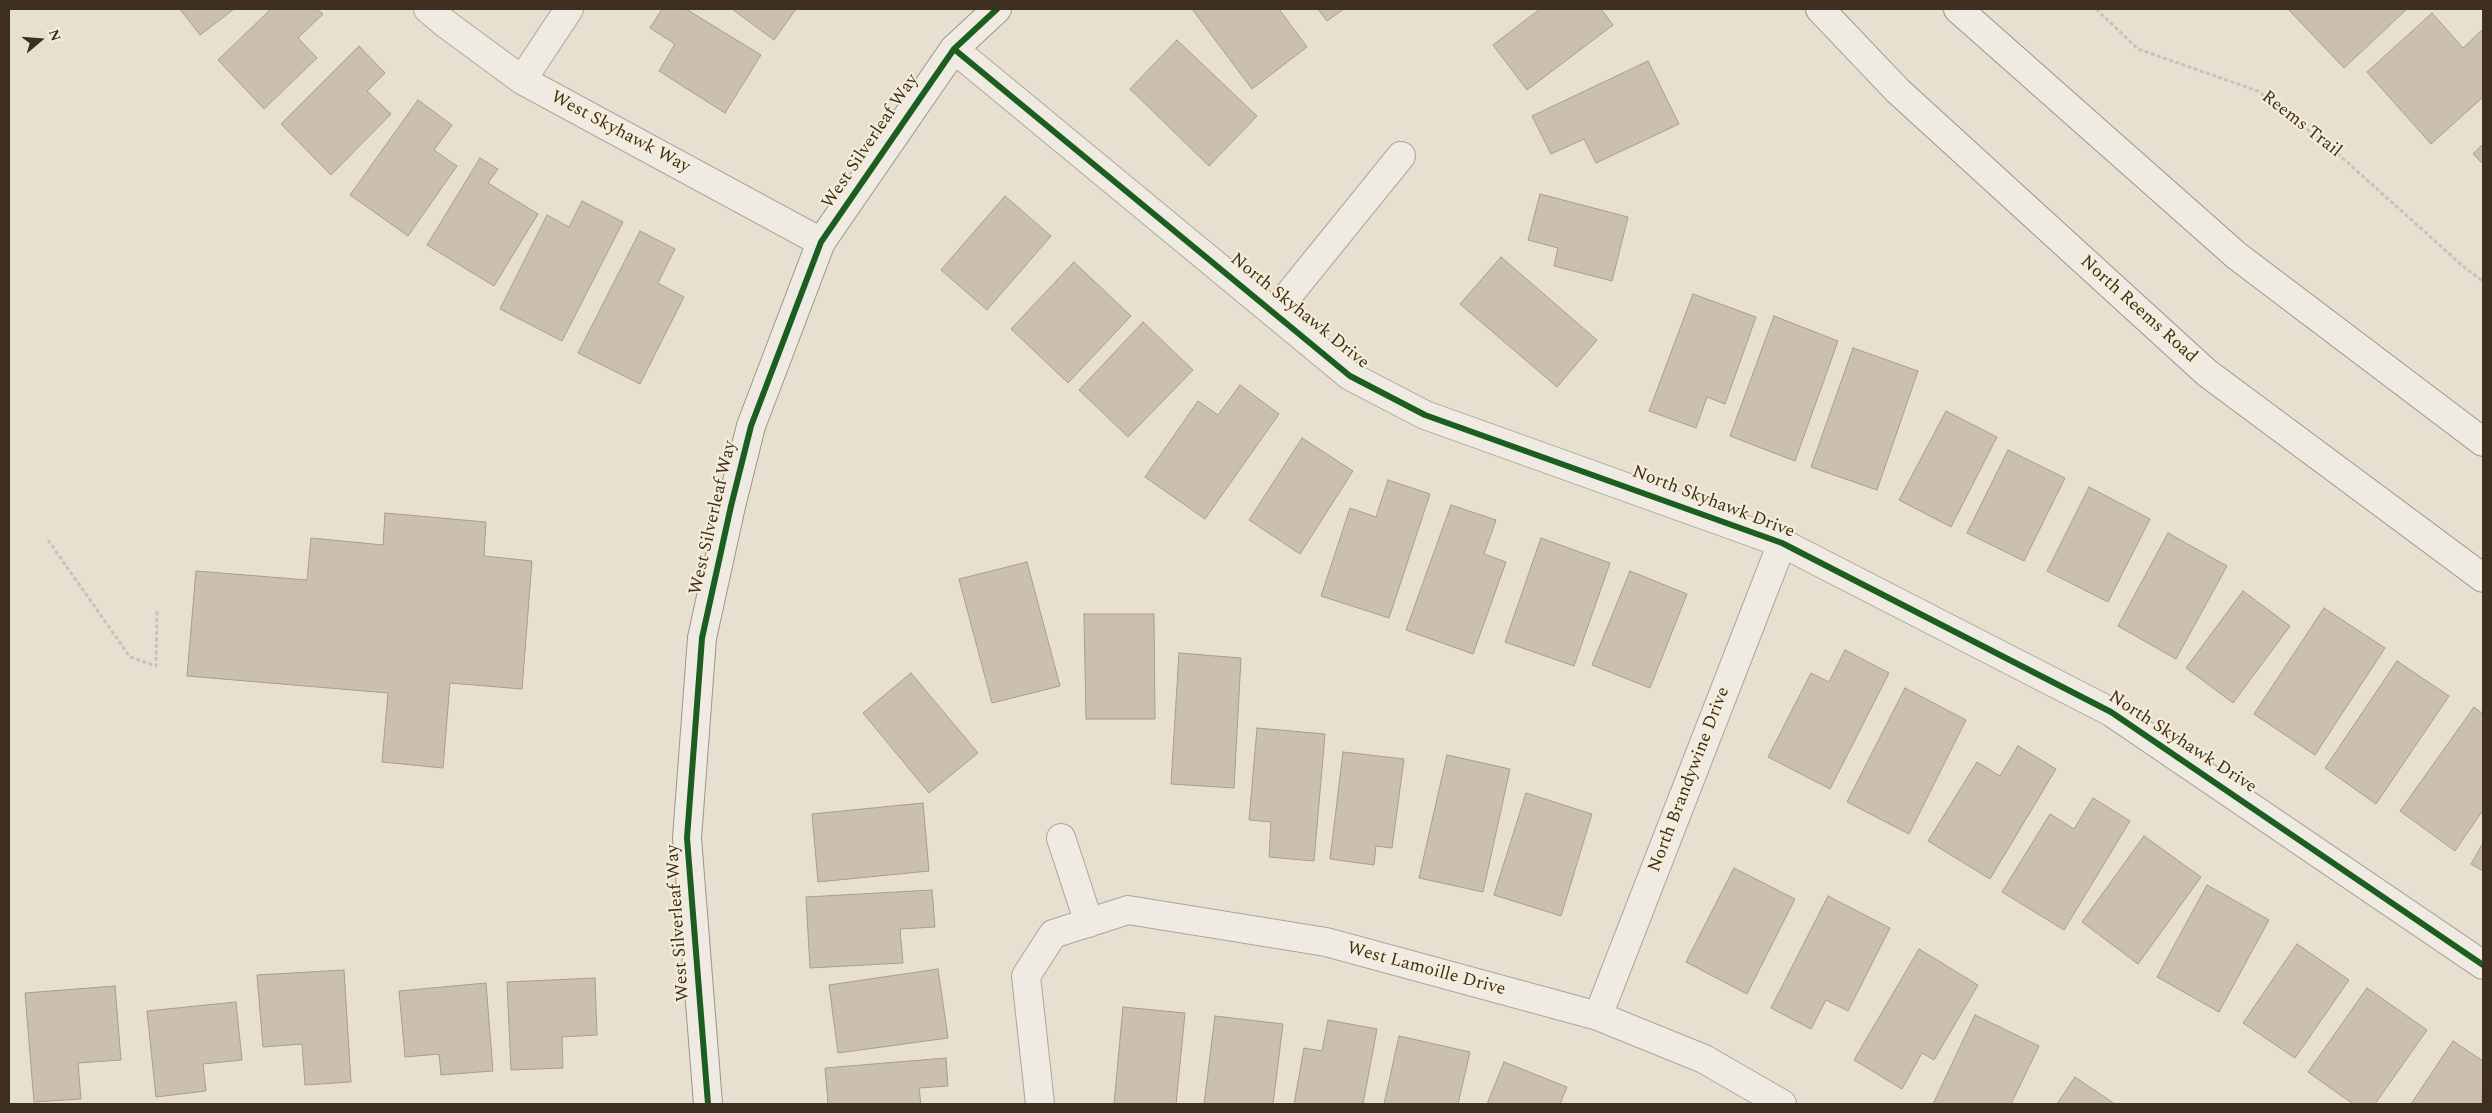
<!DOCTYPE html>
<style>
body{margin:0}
#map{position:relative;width:2492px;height:1113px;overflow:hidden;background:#e7e0d1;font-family:Spectral,serif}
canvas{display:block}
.frame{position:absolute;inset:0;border:10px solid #3d2e20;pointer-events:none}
.north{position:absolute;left:15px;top:15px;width:50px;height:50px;-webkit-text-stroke:4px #f7eed8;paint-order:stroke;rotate:72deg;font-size:14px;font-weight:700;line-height:20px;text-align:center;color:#3d2e20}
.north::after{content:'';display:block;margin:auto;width:18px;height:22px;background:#3d2e20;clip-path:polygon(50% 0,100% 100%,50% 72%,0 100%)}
</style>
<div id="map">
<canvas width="2492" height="1113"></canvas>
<div class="frame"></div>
<div class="north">N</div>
</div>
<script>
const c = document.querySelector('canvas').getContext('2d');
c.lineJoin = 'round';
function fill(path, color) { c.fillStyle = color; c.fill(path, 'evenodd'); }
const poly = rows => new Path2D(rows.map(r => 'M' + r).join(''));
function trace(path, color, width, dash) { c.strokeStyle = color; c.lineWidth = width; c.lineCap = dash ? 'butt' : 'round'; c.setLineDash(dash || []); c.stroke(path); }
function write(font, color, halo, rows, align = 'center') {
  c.font = font + ' Spectral,serif'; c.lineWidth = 4; c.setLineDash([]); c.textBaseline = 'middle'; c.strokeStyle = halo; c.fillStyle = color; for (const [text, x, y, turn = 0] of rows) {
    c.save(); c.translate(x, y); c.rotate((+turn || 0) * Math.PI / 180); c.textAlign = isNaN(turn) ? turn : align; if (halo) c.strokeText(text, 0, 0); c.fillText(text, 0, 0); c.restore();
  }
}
const building = poly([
 [180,9,234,9,200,35,180,9],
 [271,9,317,9,323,14,298,38,317,58,264,109,218,60,271,9],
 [662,9,686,9,761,55,725,113,659,71,675,44,650,28,662,9],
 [732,9,796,9,774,40,732,9],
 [1192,9,1279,9,1307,47,1252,89,1192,9],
 [1318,9,1344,9,1327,21,1318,9],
 [1540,9,1601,9,1613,25,1527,90,1493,45,1540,9],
 [2288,9,2407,9,2344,68,2288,9],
 [2432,13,2463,48,2483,29,2483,97,2431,144,2367,72,2432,13],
 [1177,40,1257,116,1209,166,1130,89,1177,40],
 [359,46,385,73,367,91,391,114,331,175,281,124,359,46],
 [1648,61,1679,124,1596,163,1584,139,1551,154,1532,116,1648,61],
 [418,100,452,125,434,150,457,166,408,236,350,195,418,100],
 [2483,144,2483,164,2473,154,2483,144],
 [480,158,498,169,488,183,538,214,494,286,427,245,480,158],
 [1540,194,1628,217,1612,281,1554,266,1558,248,1528,240,1540,194],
 [1005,196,1051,236,987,310,941,270,1005,196],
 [582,201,623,222,562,341,500,309,547,215,569,227,582,201],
 [640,231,675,249,658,283,684,297,640,384,578,353,640,231],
 [1501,257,1597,340,1557,387,1460,304,1501,257],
 [1074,262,1131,316,1068,383,1011,329,1074,262],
 [1693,294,1756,317,1725,404,1707,397,1696,428,1649,411,1693,294],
 [1774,316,1838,341,1795,461,1730,436,1774,316],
 [1143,322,1193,370,1128,437,1079,390,1143,322],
 [1853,348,1918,371,1877,490,1811,467,1853,348],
 [1240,385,1279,414,1205,519,1145,477,1198,401,1218,415,1240,385],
 [1946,411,1997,437,1951,527,1899,500,1946,411],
 [1302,438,1353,471,1300,554,1249,520,1302,438],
 [2008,450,2065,478,2024,561,1967,533,2008,450],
 [1388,480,1430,494,1389,618,1321,596,1350,508,1376,517,1388,480],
 [2089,487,2150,519,2108,602,2047,571,2089,487],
 [1451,505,1496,520,1484,554,1506,562,1473,654,1406,630,1451,505],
 [385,513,486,522,484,556,532,561,522,689,450,683,443,768,382,762,388,693,187,676,196,571,307,580,311,538,383,545,385,513],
 [2168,533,2227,566,2176,659,2118,626,2168,533],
 [1541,538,1610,563,1574,666,1505,642,1541,538],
 [1027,562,1060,686,992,703,959,579,1027,562],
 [1630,571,1687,594,1650,688,1592,665,1630,571],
 [2243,591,2290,626,2233,703,2186,668,2243,591],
 [2324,608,2385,648,2315,755,2254,714,2324,608],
 [1084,614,1154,614,1155,719,1086,719,1084,614],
 [1845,650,1889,673,1830,789,1768,757,1811,673,1829,682,1845,650],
 [1179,653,1241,658,1234,788,1171,784,1179,653],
 [2397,661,2449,696,2376,804,2325,768,2397,661],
 [911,673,978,753,929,793,863,713,911,673],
 [1905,688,1966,720,1909,834,1847,802,1905,688],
 [2474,707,2483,714,2483,810,2455,851,2400,811,2474,707],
 [1257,728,1325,734,1314,861,1269,857,1271,822,1249,820,1257,728],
 [2018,746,2056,769,1990,879,1928,841,1977,762,2000,776,2018,746],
 [1343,752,1404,759,1392,848,1376,846,1374,865,1330,859,1343,752],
 [1447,755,1510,769,1483,892,1419,878,1447,755],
 [1526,793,1592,814,1561,916,1494,895,1526,793],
 [2093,798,2130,821,2064,930,2002,892,2050,814,2074,829,2093,798],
 [923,803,929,871,818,882,812,814,923,803],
 [2144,836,2201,877,2138,964,2082,922,2144,836],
 [2483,843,2483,871,2471,864,2483,843],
 [1734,868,1795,899,1747,994,1686,962,1734,868],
 [2207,885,2269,920,2219,1012,2157,977,2207,885],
 [932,890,935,927,900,929,903,963,810,968,806,897,932,890],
 [1828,896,1890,928,1848,1011,1826,1000,1811,1029,1771,1008,1828,896],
 [2297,944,2349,980,2295,1058,2243,1023,2297,944],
 [1919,949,1978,985,1934,1060,1922,1053,1902,1089,1854,1060,1919,949],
 [938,969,948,1038,838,1053,829,985,938,969],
 [344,970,351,1082,305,1085,302,1044,263,1047,257,975,344,970],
 [595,978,597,1035,562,1037,563,1068,511,1070,507,982,595,978],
 [486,983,493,1071,441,1075,439,1054,405,1057,399,991,486,983],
 [115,986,121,1060,78,1063,81,1099,34,1102,25,993,115,986],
 [2367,988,2427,1030,2375,1104,2353,1104,2308,1072,2367,988],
 [236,1002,242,1060,203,1064,206,1091,156,1097,147,1011,236,1002],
 [1123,1007,1185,1013,1176,1104,1114,1104,1123,1007],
 [1975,1015,2039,1046,2011,1104,1933,1104,1975,1015],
 [1215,1016,1283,1024,1273,1104,1204,1104,1215,1016],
 [1328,1020,1377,1029,1363,1104,1294,1104,1304,1048,1322,1051,1328,1020],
 [1399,1036,1470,1052,1458,1104,1384,1104,1399,1036],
 [2453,1041,2483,1061,2482,1104,2411,1104,2453,1041],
 [946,1058,948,1086,919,1088,921,1104,828,1104,825,1068,946,1058],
 [1504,1062,1567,1087,1560,1104,1487,1104,1504,1062],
 [2075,1077,2115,1104,2057,1104,2075,1077]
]);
fill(building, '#cbbfb2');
trace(building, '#a89c90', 1);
const street = poly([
 [428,9,446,24,522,80,821,242],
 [954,49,1350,376,1425,415,1782,543,2111,712,2483,965],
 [522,80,569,9],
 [1274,313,1401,156],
 [1061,838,1089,923],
 [1598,1016,1782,543],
 [1040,1104,1026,976,1053,934,1128,910,1326,942,1598,1016,1704,1059,1782,1104]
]);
const secondary = poly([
 [1820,9,1898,91,2207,373,2483,578],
 [1958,9,2237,256,2483,442],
 [708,1104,687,838,702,638,731,506,751,426,821,242,954,49,997,9]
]);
trace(street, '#ada599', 30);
trace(secondary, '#9c958a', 30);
trace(poly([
 [2096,9,2138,49,2258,91,2337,153,2465,268,2483,281],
 [48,540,130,657,156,666,157,611]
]), '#c8c2b9', 3, [4, 2.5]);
trace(street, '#efebe3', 28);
trace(secondary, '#efebe3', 28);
trace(poly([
 [954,49,1350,376,1425,415,1782,543,2111,712,2483,965],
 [708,1104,687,838,702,638,731,506,751,426,821,242,954,49,997,9]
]), '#1b5e20', 6);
write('18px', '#3d2e20', '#f7eed8', [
 ["Reems Trail",2301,125,38],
 ["West Skyhawk Way",620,133,28],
 ["West Silverleaf Way",871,142,-56],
 ["North Reems Road",2138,310,42],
 ["North Skyhawk Drive",1299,312,39],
 ["North Skyhawk Drive",1713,503,21],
 ["West Silverleaf Way",714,518,-77],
 ["North Skyhawk Drive",2182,743,33],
 ["North Brandywine Drive",1690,780,-69],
 ["West Silverleaf Way",679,923,-94],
 ["West Lamoille Drive",1426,970,15]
]);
</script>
